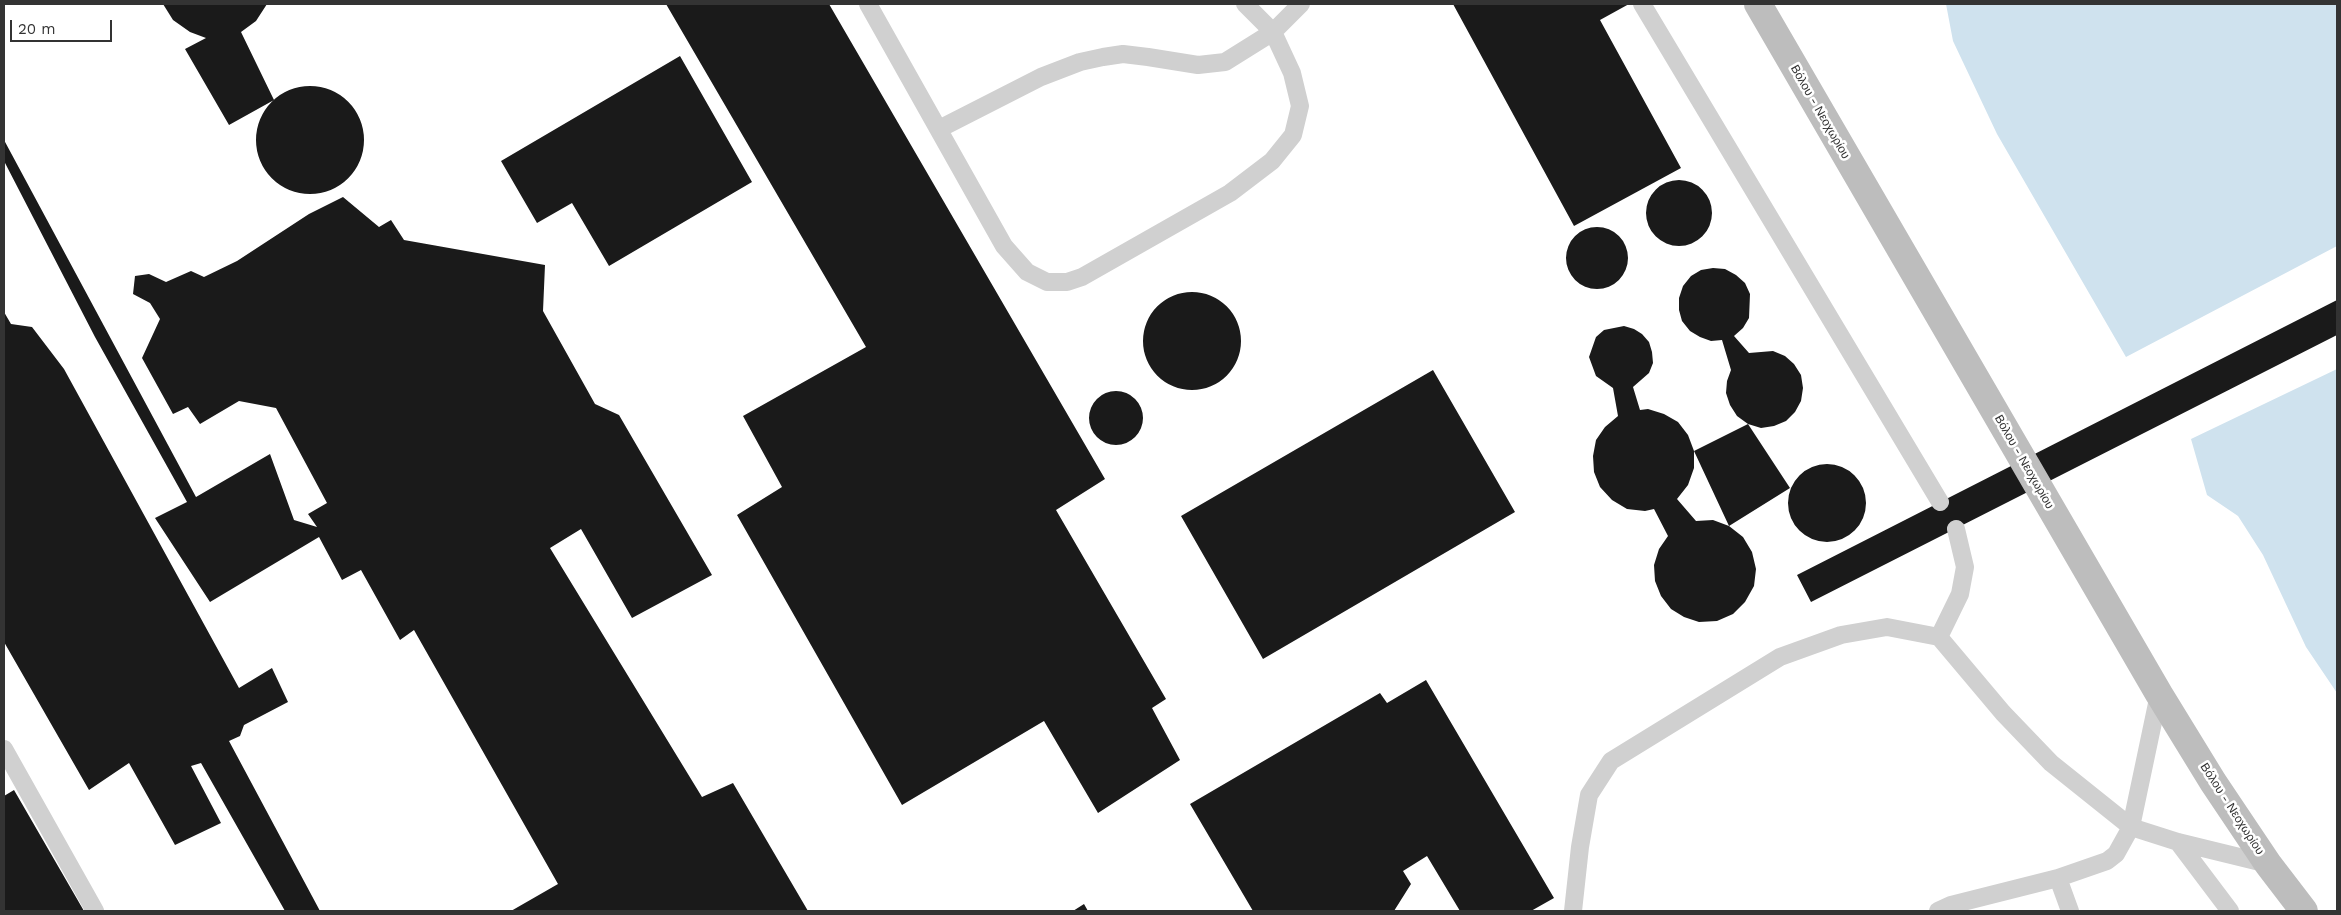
<!DOCTYPE html>
<meta charset="utf-8">
<style>
body{margin:0}
#map{position:relative;width:2341px;height:915px;overflow:hidden;background:#fff;font-family:"Work Sans",sans-serif}
canvas{display:block}
.frame{position:absolute;inset:0;border:5px solid #333;pointer-events:none}
.scale{position:absolute;left:10px;top:20px;width:102px;height:22px;box-sizing:border-box;border:2px solid #333;border-top:0;padding-left:6px;font-size:15px;line-height:18px;white-space:nowrap;color:#333;-webkit-text-stroke:4px #fff;paint-order:stroke}
</style>
<div id="map">
<canvas width="2341" height="915"></canvas>
<div class="frame"></div>
<div class="scale">20 m</div>
</div>
<script>
const c = document.querySelector('canvas').getContext('2d');
c.lineJoin = 'round';
function fill(path, color) { c.fillStyle = color; c.fill(path, 'evenodd'); }
const poly = rows => new Path2D(rows.map(r => 'M' + r).join(''));
function trace(path, color, width, dash) { c.strokeStyle = color; c.lineWidth = width; c.lineCap = dash ? 'butt' : 'round'; c.setLineDash(dash || []); c.stroke(path); }
function write(font, color, halo, rows, align = 'center') {
  c.font = font + ' "Work Sans",sans-serif'; c.lineWidth = 5; c.setLineDash([]); c.textBaseline = 'middle'; c.strokeStyle = halo; c.fillStyle = color; for (const [text, x, y, turn = 0] of rows) {
    c.save(); c.translate(x, y); c.rotate((+turn || 0) * Math.PI / 180); c.textAlign = isNaN(turn) ? turn : align; if (halo) c.strokeText(text, 0, 0); c.fillText(text, 0, 0); c.restore();
  }
}
fill(poly([
 [1946,4,2337,4,2337,246,2126,357,1997,134,1953,41],
 [2337,369,2337,693,2306,647,2263,555,2238,516,2207,495,2191,439]
]), '#cfe2ee');
fill(poly([
 [163,4,267,4,256,21,241,32,274,100,229,125,185,49,206,38,190,32,173,20],
 [666,4,829,4,1105,479,1056,510,1166,699,1152,708,1180,760,1098,813,1044,721,902,805,737,515,782,487,743,416,866,347],
 [1453,4,1629,4,1600,20,1681,168,1574,226],
 [680,56,752,182,609,266,572,203,537,223,501,161],
 '256 140a54 54 0 1 1 108 0a54 54 0 1 1-108 0Z',
 [4,140,196,497,270,454,294,520,317,527,308,514,327,503,276,408,239,401,200,424,188,407,173,414,142,358,160,319,150,303,133,294,135,276,149,274,166,282,191,271,204,277,237,261,309,214,343,197,379,227,391,220,404,240,545,265,543,311,595,404,619,415,712,575,632,618,581,529,550,548,702,797,733,783,808,911,511,911,558,884,414,630,400,640,361,570,342,580,319,537,210,602,155,518,187,502,95,337,4,161],
 '1646 213a33 33 0 1 1 66 0a33 33 0 1 1-66 0Z',
 '1566 258a31 31 0 1 1 62 0a31 31 0 1 1-62 0Z',
 [1713,268,1725,269,1736,275,1745,283,1750,294,1749,318,1743,328,1734,336,1749,353,1773,351,1785,356,1794,364,1801,375,1803,388,1801,401,1795,412,1786,421,1774,426,1761,428,1748,424,1737,416,1730,405,1726,393,1727,381,1731,370,1722,340,1711,341,1700,337,1690,331,1682,321,1679,310,1679,298,1683,286,1691,276,1701,270],
 '1143 341a49 49 0 1 1 98 0a49 49 0 1 1-98 0Z',
 [2337,300,2337,335,1811,602,1797,575],
 [4,312,11,324,32,327,64,369,239,688,272,668,288,702,244,725,240,736,229,741,320,911,285,911,201,763,191,766,221,823,175,845,129,763,89,790,4,642],
 [1624,326,1634,329,1642,334,1649,342,1652,352,1653,363,1649,373,1633,387,1640,410,1648,409,1664,414,1678,422,1688,435,1694,451,1694,468,1688,485,1677,499,1696,521,1713,520,1729,526,1694,451,1748,424,1790,488,1729,526,1743,537,1752,552,1756,569,1754,586,1745,602,1733,614,1717,621,1699,622,1684,617,1671,609,1661,596,1655,581,1654,565,1659,549,1668,536,1654,509,1645,511,1627,509,1612,500,1600,487,1594,472,1593,456,1596,440,1605,427,1618,416,1613,388,1596,376,1589,357,1596,337,1604,330],
 [1433,370,1515,512,1263,659,1181,516],
 '1089 418a27 27 0 1 1 54 0a27 27 0 1 1-54 0Z',
 '1788 503a39 39 0 1 1 78 0a39 39 0 1 1-78 0Z',
 [1426,680,1554,898,1531,911,1460,911,1427,856,1403,871,1411,884,1394,911,1253,911,1190,804,1380,693,1387,703],
 [14,790,84,911,4,911,4,796],
 [1084,904,1088,911,1073,911]
]), '#1a1a1a');
trace(poly([
 [868,4,1004,246,1027,272,1047,282,1067,282,1082,277,1230,193,1272,161,1293,135,1300,106,1292,73,1273,32,1245,4],
 [1642,4,1940,502],
 [939,129,1041,77,1080,62,1103,57,1123,54,1148,57,1198,65,1225,62,1273,32,1301,4],
 [1939,637,1960,594,1965,567,1956,529],
 [4,749,95,911],
 [2178,842,2230,911],
 [2058,878,2070,911],
 [1573,911,1580,847,1589,795,1611,761,1780,657,1841,635,1887,627,1939,637,2003,713,2051,763,2131,827,2178,842,2268,864],
 [1938,911,1951,905,2058,878,2107,861,2116,854,2131,827,2159,694]
]), '#d0d0d0', 18);
trace(poly([
 [1758,4,2159,694,2213,782,2268,864,2304,911]
]), '#bdbdbd', 28);
write('12px', '#333', '#fff', [
 ["Βόλου - Νεοχωρίου",1820,112,60],
 ["Βόλου - Νεοχωρίου",2024,462,60],
 ["Βόλου - Νεοχωρίου",2232,809,57]
]);
</script>
